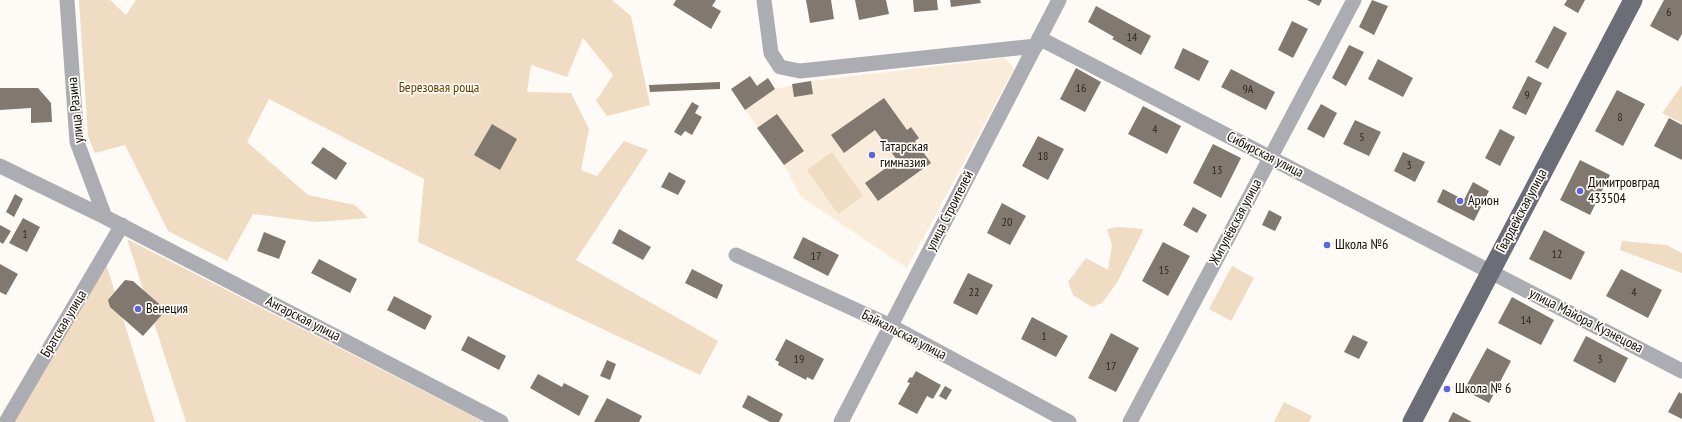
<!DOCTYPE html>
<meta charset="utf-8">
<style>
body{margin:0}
canvas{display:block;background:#fefbf6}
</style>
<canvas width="1682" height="422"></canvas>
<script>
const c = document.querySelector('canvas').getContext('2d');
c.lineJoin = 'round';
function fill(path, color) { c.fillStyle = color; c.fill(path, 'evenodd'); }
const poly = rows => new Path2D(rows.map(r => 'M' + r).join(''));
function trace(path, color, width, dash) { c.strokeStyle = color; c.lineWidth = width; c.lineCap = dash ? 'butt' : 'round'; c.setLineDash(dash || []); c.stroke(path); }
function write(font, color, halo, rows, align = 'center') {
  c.font = font + ' "PT Sans Narrow",sans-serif'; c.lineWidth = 3.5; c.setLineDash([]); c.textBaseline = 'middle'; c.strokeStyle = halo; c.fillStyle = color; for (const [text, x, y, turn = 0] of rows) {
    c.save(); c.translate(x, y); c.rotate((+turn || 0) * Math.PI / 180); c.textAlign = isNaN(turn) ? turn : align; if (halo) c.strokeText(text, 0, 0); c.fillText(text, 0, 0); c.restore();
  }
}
fill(poly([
 [1005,58,1014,69,907,268,801,197,784,165,731,89,750,76,757,85,768,78,775,89,811,81]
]), '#faecda');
fill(poly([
 [79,0,110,0,126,15,136,0,612,0,631,16,650,105,607,116,596,101,613,75,583,38,567,77,531,65,527,92,571,93,589,129,581,170,597,176,624,141,648,150,576,260,718,341,700,375,418,242,424,179,269,99,247,142,308,195,355,205,368,218,317,222,253,214,227,261,168,231,125,145,95,153,88,136],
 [1682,85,1682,123,1662,113],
 [832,152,863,196,838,214,807,170],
 [1119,227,1143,229,1142,233,1118,281,1102,303,1092,307,1073,295,1068,282,1086,258,1108,270,1112,245,1107,229],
 [127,239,484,422,186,422],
 [1622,241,1666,245,1682,253,1682,273,1620,250],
 [104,257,155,422,13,422],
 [1232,266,1254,278,1231,321,1209,309],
 [1284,402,1312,416,1309,422,1274,422]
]), '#efdcc2');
fill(poly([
 [676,0,716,0,712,6,721,11,711,29,673,5],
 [806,0,831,0,834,19,810,23],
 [855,0,886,0,889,14,859,20],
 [913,0,937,0,938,10,914,12],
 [950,0,980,0,981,3,951,7],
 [1307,0,1322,0,1319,6],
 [1372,0,1388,6,1374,35,1359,27],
 [1567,0,1585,0,1578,13,1564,5],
 [1664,0,1682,0,1682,34,1678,41,1650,26],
 [1096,6,1151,36,1141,55,1112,39,1114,37,1088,22],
 [1292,21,1308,29,1293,58,1278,50],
 [1554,26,1567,33,1548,69,1535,62],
 [1349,45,1364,52,1346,86,1332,78],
 [1183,48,1209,61,1199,81,1174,68],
 [1378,59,1413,78,1403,97,1368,79],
 [1076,68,1101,82,1085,112,1060,99],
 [1231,69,1275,92,1266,110,1221,87],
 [750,76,757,86,768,78,775,89,745,110,731,89],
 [1528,76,1542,83,1526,115,1512,108],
 [811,81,813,94,794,97,792,84],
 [720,82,720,89,650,92,649,85],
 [0,88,38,88,51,103,52,122,31,123,31,108,0,110],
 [1617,90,1645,104,1623,146,1595,131],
 [884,98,907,130,911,127,919,138,915,141,931,163,878,201,865,183,897,160,875,130,844,153,831,135],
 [692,102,699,106,695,113,702,117,692,135,685,131,681,136,674,132],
 [1321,104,1337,113,1324,138,1307,129],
 [1143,106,1181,126,1167,154,1128,134],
 [777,114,804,151,784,165,757,128],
 [1669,118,1682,125,1682,160,1654,146],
 [1355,120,1381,132,1369,156,1343,144],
 [492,124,517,139,500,170,474,155],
 [1500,129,1515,137,1500,166,1485,158],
 [1038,136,1064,149,1048,180,1022,166],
 [1213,144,1241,158,1221,198,1193,183],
 [323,147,347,163,336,180,311,163],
 [1403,152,1425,162,1415,182,1394,171],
 [1580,160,1610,175,1590,215,1560,200],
 [669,172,686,181,678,195,661,187],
 [1473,182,1489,191,1474,221,1437,202,1443,189,1464,200],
 [15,194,23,199,14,217,6,212],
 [1002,203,1026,216,1010,245,987,233],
 [1193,207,1207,215,1197,233,1183,225],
 [1269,210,1282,217,1275,231,1262,225],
 [23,218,40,227,27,252,9,243],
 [0,225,11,231,3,244,0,242],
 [619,229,651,247,643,260,612,243],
 [1544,230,1585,252,1571,280,1529,259],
 [264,232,286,241,279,259,257,251],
 [803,237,839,255,828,276,793,258],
 [1163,242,1190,256,1168,296,1142,281],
 [319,259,357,279,350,293,311,273],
 [0,264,18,274,6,295,0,292],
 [692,269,723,285,717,299,685,283],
 [1621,269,1662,290,1648,318,1606,296],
 [968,273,993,285,977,315,953,303],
 [125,280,133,281,166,310,143,336,110,307,108,300],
 [394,296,432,316,425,330,387,310],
 [1512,297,1554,320,1541,345,1498,323],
 [1032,317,1068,336,1056,357,1021,339],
 [1111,333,1139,348,1116,392,1088,378],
 [1353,335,1368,342,1359,359,1344,352],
 [468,336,506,356,499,370,461,350],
 [1586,336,1628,358,1615,383,1573,361],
 [786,339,824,359,813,380,807,377,806,380,778,365,779,362,775,360],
 [1487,348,1511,361,1489,403,1464,390],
 [607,360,616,364,610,380,600,376],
 [916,371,941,385,933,399,927,396,917,414,898,404,910,383,907,382,910,377,912,378],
 [538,374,562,387,564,383,589,396,579,416,530,388],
 [945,386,952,390,946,400,939,396],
 [1679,392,1682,394,1682,419,1668,412],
 [748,395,783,414,779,422,770,422,742,407],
 [607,398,642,416,639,422,594,422],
 [1453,412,1472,422,1448,422]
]), '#81796f');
trace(poly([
 [67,0,77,142,105,217],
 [764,0,771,53,780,67,800,71,1036,46],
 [1039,38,1682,371],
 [0,166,105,217,501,422],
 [736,255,891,326,1069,422],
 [6,422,122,225],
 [841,422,1059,0],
 [1130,422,1354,0]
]), '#acadb3', 15);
trace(poly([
 [1412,422,1633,0]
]), '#6b6d77', 19);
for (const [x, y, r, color] of [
 [872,155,4,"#5b65dc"],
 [1580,191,4,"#5b65dc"],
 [1460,201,4,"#5b65dc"],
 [1327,245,4,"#5b65dc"],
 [138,309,4,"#5b65dc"],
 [1447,389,4,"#5b65dc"]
]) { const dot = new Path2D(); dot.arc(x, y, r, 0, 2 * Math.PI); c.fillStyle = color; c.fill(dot); trace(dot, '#fefbf6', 1.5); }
write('12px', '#2d2924', null, [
 ["6",1669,13],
 ["14",1132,38],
 ["16",1081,89],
 ["9А",1248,90],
 ["9",1527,96],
 ["8",1620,118],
 ["4",1155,130],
 ["5",1362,138],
 ["18",1043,157],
 ["3",1409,166],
 ["13",1217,171],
 ["20",1007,223],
 ["1",25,235],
 ["12",1557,255],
 ["17",816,257],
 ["15",1164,271],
 ["22",974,293],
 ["4",1634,293],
 ["14",1526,321],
 ["1",1044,337],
 ["19",799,360],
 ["3",1600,360],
 ["17",1111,367]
]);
write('14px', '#603f00', '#fefbf6', [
 ["Березовая роща",439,88]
]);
write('14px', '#110e0b', '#fefbf6', [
 ["улица Разина",76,110,-96],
 ["Сибирская улица",1265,155,27],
 ["улица Строителей",950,211,-63],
 ["Гвардейская улица",1522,211,-62],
 ["Жигулёвская улица",1236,222,-62],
 ["Ангарская улица",303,319,27],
 ["улица Майора Кузнецова",1586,321,27],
 ["Братская улица",64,324,-59],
 ["Байкальская улица",904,335,27]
]);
write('14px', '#110e0b', '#fefbf6', [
 ["Татарская",880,147],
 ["гимназия",880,163],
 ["Димитровград",1588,183],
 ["433504",1588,199],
 ["Арион",1468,201],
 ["Школа №6",1335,245],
 ["Венеция",146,309],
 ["Школа № 6",1455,389]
], 'left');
</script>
